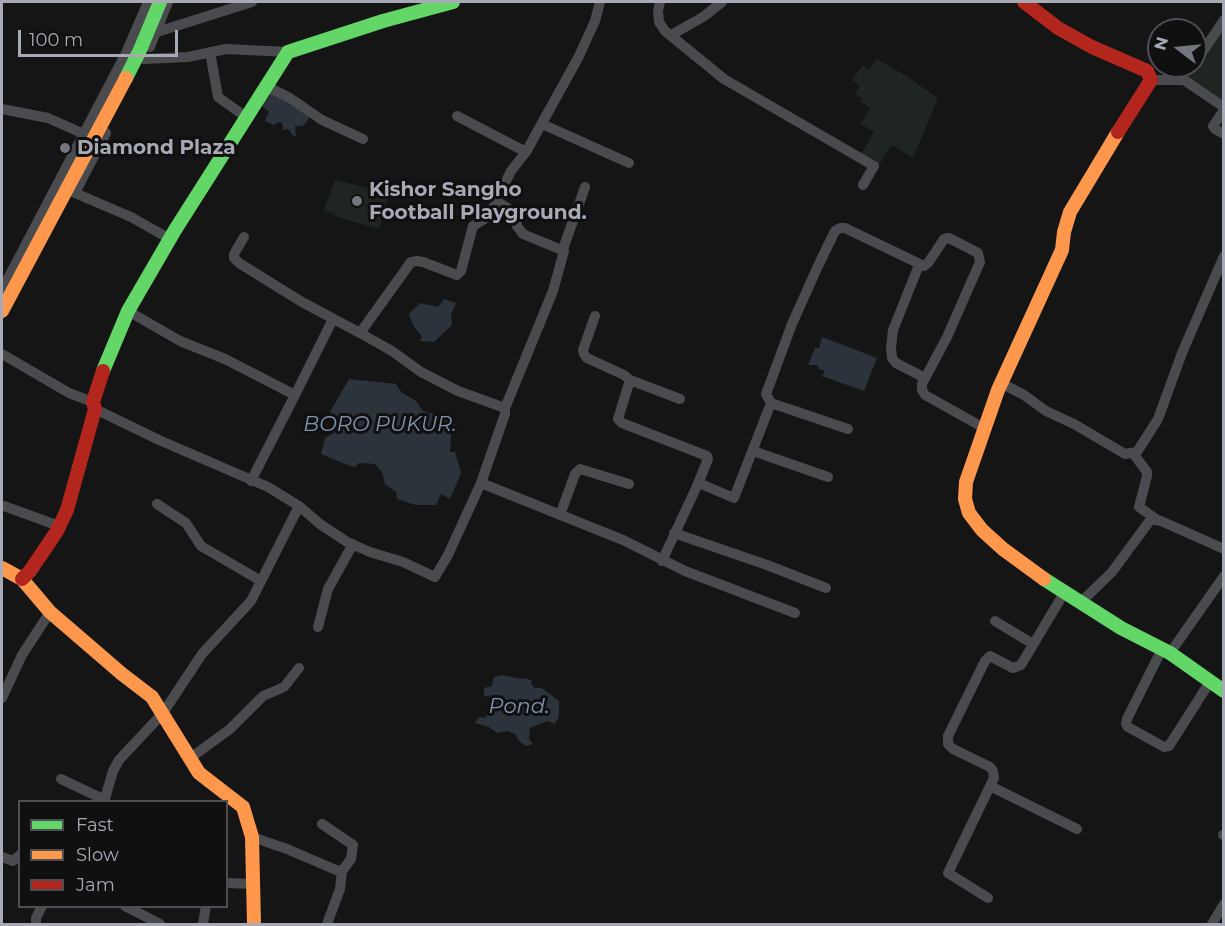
<!DOCTYPE html>
<style>
body{margin:0}
#map{position:relative;width:1225px;height:926px;overflow:hidden;background:#151516;font-family:Montserrat,sans-serif}
canvas{display:block}
.frame{position:absolute;inset:0;border:3px solid #a7aab5;pointer-events:none}
.legend{position:absolute;left:18px;top:800px;width:210px;height:108px;box-sizing:border-box;background:#101011;border:2px solid #4c4e53;margin:0;padding:8px 10px;list-style:none;font-size:18px;color:#a7aab5}
.legend li{display:flex;align-items:center;gap:12px;height:30px}
.legend b{width:30px;border:2px solid #4c4e53}
.north{position:absolute;left:1147px;top:18px;width:60px;height:60px;box-sizing:border-box;background:#101011;border:2px solid #4c4e53;border-radius:50%;rotate:286deg;font-size:16px;font-weight:700;line-height:24px;text-align:center;color:#a7aab5}
.north::after{content:'';display:block;margin:auto;width:21px;height:27px;background:#74767d;clip-path:polygon(50% 0,100% 100%,50% 72%,0 100%)}
.scale{position:absolute;left:18px;top:30px;width:160px;height:27px;box-sizing:border-box;border:3px solid #a7aab5;border-top:0;padding-left:8px;font-size:18px;line-height:21px;white-space:nowrap;color:#a7aab5;-webkit-text-stroke:4px #101011;paint-order:stroke}
</style>
<div id="map">
<canvas width="1225" height="926"></canvas>
<div class="frame"></div>
<ul class="legend">
<li><b style="height:8px;background:#63d668"></b>Fast</li>
<li><b style="height:8px;background:#ff974d"></b>Slow</li>
<li><b style="height:8px;background:#b3261e"></b>Jam</li>
</ul>
<div class="north">N</div>
<div class="scale">100 m</div>
</div>
<script>
const c = document.querySelector('canvas').getContext('2d');
c.lineJoin = 'round';
function fill(path, color) { c.fillStyle = color; c.fill(path, 'evenodd'); }
const poly = rows => new Path2D(rows.map(r => 'M' + r).join(''));
function trace(path, color, width, dash) { c.strokeStyle = color; c.lineWidth = width; c.lineCap = dash ? 'butt' : 'round'; c.setLineDash(dash || []); c.stroke(path); }
function write(font, color, halo, rows, align = 'center') {
  c.font = font + ' Montserrat,sans-serif'; c.lineWidth = 6; c.setLineDash([]); c.textBaseline = 'middle'; c.strokeStyle = halo; c.fillStyle = color; for (const [text, x, y, turn = 0] of rows) {
    c.save(); c.translate(x, y); c.rotate((+turn || 0) * Math.PI / 180); c.textAlign = isNaN(turn) ? turn : align; if (halo) c.strokeText(text, 0, 0); c.fillText(text, 0, 0); c.restore();
  }
}
fill(poly([
 [1223,20,1223,100,1187,76],
 [877,59,908,77,938,98,913,158,892,145,877,168,859,158,874,132,861,124,870,108,860,101,862,98,855,94,860,86,852,80,863,65,869,70],
 [335,180,389,193,379,229,335,216,335,214,324,210]
]), '#1f2621');
fill(poly([
 [271,93,311,114,306,123,302,126,295,126,296,136,294,137,288,129,283,130,282,123,278,122,274,125,265,121,269,112,261,105],
 [444,299,456,303,451,315,452,325,434,342,420,341,422,337,413,325,409,314,420,303,438,307],
 [822,337,877,358,864,391,822,376,825,371,819,369,817,365,808,365,815,348,819,348],
 [349,379,396,384,401,392,416,401,423,411,438,415,455,424,451,434,450,452,455,452,461,473,450,499,441,494,436,505,416,505,397,499,396,492,385,484,382,472,375,464,359,463,355,467,350,466,321,454,325,438,335,432,339,422,330,412],
 [502,675,521,679,526,678,532,681,531,684,535,688,542,688,559,701,559,716,555,724,547,721,530,728,529,739,533,744,526,746,519,741,515,734,507,731,497,733,489,727,475,723,479,717,485,718,495,703,489,696,484,696,484,688,492,686,494,677]
]), '#2d333a');
trace(poly([
 [660,2,658,11,659,22,665,31,724,79,874,166,863,185],
 [157,32,252,2],
 [671,35,703,17,722,2],
 [150,47,168,2],
 [210,52,218,97,246,117],
 [144,59,188,57,226,49,288,52],
 [1195,63,1224,20],
 [1151,80,1184,80,1224,107],
 [263,88,274,90,290,98,322,120,363,139],
 [2,109,48,118,84,134],
 [1224,110,1213,126,1215,129,1224,134],
 [457,116,526,152],
 [542,124,629,163],
 [76,191,106,133],
 [75,193,131,217,170,239],
 [496,201,516,213,517,226,523,234,564,251,553,291,505,408],
 [244,237,234,254,234,258,239,263,302,302,360,333,411,262,417,261,423,262,457,275,461,271,473,226,489,216,511,171,526,152,578,58,595,21,600,2],
 [563,249,585,187],
 [919,265,893,330,891,348,892,358,896,363,925,378],
 [2,290,126,53,148,2],
 [128,311,180,341,225,359,295,395,333,319],
 [595,316,583,350,584,354,587,358,624,375,630,380,618,419,622,423,707,456,708,459,697,486],
 [2,354,69,393,93,402],
 [630,380,680,399],
 [1001,383,1024,395,1046,411,1074,424,1125,454,1137,452,1158,419,1182,353,1224,256],
 [771,403,848,429],
 [95,409,159,440,268,487,299,506,251,601,202,654,163,713,119,760,113,771,104,802],
 [753,451,828,477],
 [1133,453,1147,472,1147,476,1139,507,1156,519],
 [251,481,295,395],
 [481,483,623,540,685,571,795,613],
 [157,504,186,523,201,546,261,581],
 [4,506,59,526],
 [299,506,320,524,347,542,370,552,403,562,435,577,448,555,481,483,505,414,505,408,458,391,421,372,392,351,360,333],
 [560,515,575,474,580,469,629,484],
 [674,533,767,565,826,588],
 [662,561,697,486,701,484,734,498,771,403,766,394,792,324,818,266,835,231,840,228,845,228,924,266,928,263,944,239,949,238,978,253,980,262,947,337,922,384,922,390,925,395,984,428],
 [1081,602,1112,572,1151,519,1161,521,1224,549],
 [995,621,1033,644],
 [318,627,328,589,353,544],
 [1162,649,1127,719,1126,724,1128,727,1164,747,1169,746,1211,680],
 [1170,653,1224,576],
 [2,698,22,655,50,612],
 [189,759,230,729,263,696,284,687,299,668],
 [61,779,105,800],
 [990,786,1077,829],
 [1223,835,1224,835],
 [252,837,287,849,336,870,342,871,351,859,353,845,322,824],
 [2,857,13,861,20,855],
 [226,883,254,884],
 [988,898,948,873,994,778,993,771,990,767,953,749,948,744,948,736,985,661,990,656,1013,668,1021,665,1064,593],
 [125,906,160,924],
 [36,924,36,918,42,906],
 [203,924,206,906],
 [327,924,340,889,342,871],
 [1212,924,1224,904]
]), '#4a4b4e', 10);
trace(poly([
 [126,78,140,50,160,2],
 [103,371,128,311,175,230,288,52,383,21,453,2],
 [1044,579,1121,628,1170,653,1224,691]
]), '#63d668', 14);
trace(poly([
 [2,311,126,78],
 [2,568,22,579,50,612,122,674,152,697,199,773,243,807,252,837,254,924],
 [1044,579,1003,549,982,530,969,513,965,499,966,482,998,390,1062,250,1064,232,1070,212,1118,132]
]), '#ff974d', 14);
trace(poly([
 [1024,2,1058,28,1092,47,1147,71,1151,80,1118,132],
 [22,579,30,571,57,531,67,510,95,409,93,402,103,371]
]), '#b3261e', 14);
for (const [x, y, r, color] of [
 [65,148,6,"#74767d"],
 [357,201,6,"#74767d"]
]) { const dot = new Path2D(); dot.arc(x, y, r, 0, 2 * Math.PI); c.fillStyle = color; c.fill(dot); trace(dot, '#101011', 2); }
write('bold 20px', '#a7aab5', '#101011', [
 ["Diamond Plaza",77,148],
 ["Kishor Sangho",369,190],
 ["Football Playground.",369,213]
], 'left');
write('italic 21px', '#8194ae', '#101011', [
 ["BORO PUKUR.",380,425],
 ["Pond.",519,707]
]);
</script>
